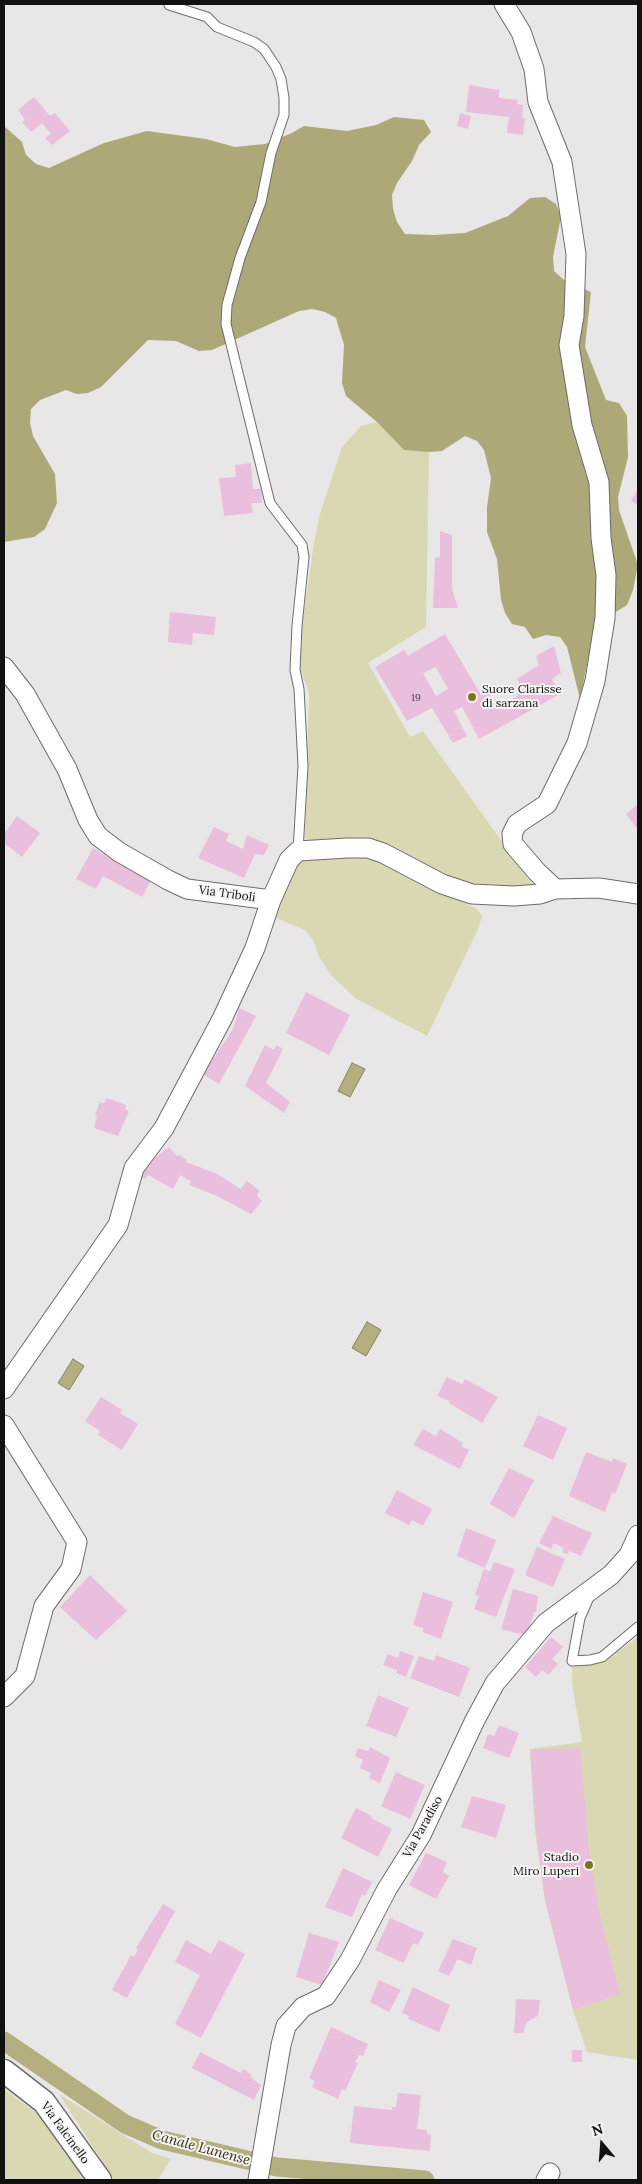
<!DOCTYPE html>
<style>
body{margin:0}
#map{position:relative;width:642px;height:2184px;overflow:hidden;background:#e9e6e8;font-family:Lora,serif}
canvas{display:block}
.frame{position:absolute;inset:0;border:5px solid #121111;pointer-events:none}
.north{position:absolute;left:577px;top:2119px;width:50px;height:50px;-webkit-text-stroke:4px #f6f3f5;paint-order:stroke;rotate:342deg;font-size:14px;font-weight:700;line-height:20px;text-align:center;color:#121111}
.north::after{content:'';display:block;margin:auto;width:18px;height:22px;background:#121111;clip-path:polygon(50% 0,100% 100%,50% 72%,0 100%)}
</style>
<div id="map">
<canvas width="642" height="2184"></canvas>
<div class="frame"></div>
<div class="north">N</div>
</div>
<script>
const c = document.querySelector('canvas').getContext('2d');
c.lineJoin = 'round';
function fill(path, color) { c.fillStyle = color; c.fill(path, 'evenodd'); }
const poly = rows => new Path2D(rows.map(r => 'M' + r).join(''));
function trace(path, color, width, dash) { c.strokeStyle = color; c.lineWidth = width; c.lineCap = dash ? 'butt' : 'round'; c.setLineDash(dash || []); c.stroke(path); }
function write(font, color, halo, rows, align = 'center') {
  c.font = font + ' Lora,serif'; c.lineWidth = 4; c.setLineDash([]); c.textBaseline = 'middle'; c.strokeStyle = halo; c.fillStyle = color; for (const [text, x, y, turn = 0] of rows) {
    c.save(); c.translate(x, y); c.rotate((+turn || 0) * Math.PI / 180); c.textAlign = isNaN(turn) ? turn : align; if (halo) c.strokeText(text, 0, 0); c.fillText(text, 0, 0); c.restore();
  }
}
fill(poly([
 [377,422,404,450,429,452,426,627,368,663,410,737,423,731,535,888,463,884,425,869,311,842,305,838,309,693,300,668,302,626,313,549,319,517,342,447,361,426],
 [348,854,371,857,477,909,482,916,478,929,427,1036,355,998,331,975,319,957,313,940,305,930,274,917,297,861],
 [638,1637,638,2060,587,2052,573,2010,545,1900,535,1831,530,1749,582,1742,572,1684,572,1661,602,1657,626,1646],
 [4,2089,38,2114,85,2180,4,2180],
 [59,2094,152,2153,171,2159,158,2180,114,2180]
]), '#dad8b3');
fill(poly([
 [394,117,424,120,431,132,419,145,412,161,397,183,392,195,393,209,397,222,405,234,435,235,465,233,508,216,530,198,545,197,556,204,561,217,553,257,554,271,564,280,591,292,585,347,606,400,619,403,627,416,628,457,618,497,619,510,638,565,633,590,627,605,595,625,580,699,567,647,560,637,546,635,533,639,525,627,512,624,505,613,501,600,497,559,487,532,487,507,491,478,484,450,477,441,465,436,442,451,429,452,404,450,377,422,346,396,342,383,344,345,336,318,325,312,312,309,299,311,212,350,199,351,176,341,148,340,101,387,88,393,77,394,66,390,40,400,31,409,30,423,33,436,55,474,57,503,45,529,34,537,4,542,4,126,22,142,26,155,36,164,49,168,104,143,147,131,206,139,235,147,265,144,292,133,304,126,347,131,376,125]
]), '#aca878');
const water = poly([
 [352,1063,365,1069,350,1097,338,1091,352,1063],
 [367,1322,381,1330,366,1356,352,1348,367,1322],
 [73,1359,84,1366,69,1390,58,1383,73,1359]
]);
fill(water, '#b3af7f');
trace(water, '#83805e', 1);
trace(poly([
 [4,2041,125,2124,162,2140,277,2167,425,2180]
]), '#b3af7f', 19);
fill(poly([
 [469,85,499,90,499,98,518,100,517,104,523,105,522,118,525,118,523,135,507,133,509,117,466,112],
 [34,97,50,116,55,113,70,131,52,145,45,138,51,134,42,123,31,132,22,122,25,120,18,110],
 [460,113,471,116,468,129,457,126],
 [251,463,253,489,261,489,262,503,251,503,253,513,224,516,219,478,236,477,235,465],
 [638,489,638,505,631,501],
 [440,531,452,535,452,589,458,608,433,608,435,558,440,557],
 [170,612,216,617,214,635,193,633,192,645,168,642],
 [445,634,481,695,488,691,495,707,518,696,517,693,523,689,517,679,539,665,536,656,554,646,561,673,552,679,560,694,479,739,462,707,454,711,467,736,453,743,432,708,407,721,375,667,404,650,408,656],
 [436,667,448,689,436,696,423,673],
 [638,804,638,830,626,814],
 [17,816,40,833,22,857,4,843,4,834],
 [214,827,229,834,226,841,243,849,247,835,269,845,264,855,255,854,244,878,198,858],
 [93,848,111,859,114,854,153,876,142,897,103,876,96,889,76,879],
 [306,992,350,1015,329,1055,286,1033],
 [239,1008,256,1016,219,1084,201,1073,212,1061,233,1029],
 [265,1045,274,1050,276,1045,283,1049,266,1083,290,1102,284,1113,245,1086],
 [107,1098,126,1105,125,1109,129,1111,118,1136,94,1128,97,1116,95,1115,100,1102,104,1103],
 [169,1147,177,1156,179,1155,187,1160,186,1162,217,1174,241,1189,247,1181,259,1190,257,1196,262,1201,251,1214,215,1195,189,1185,191,1181,180,1175,173,1189,148,1175,145,1179,138,1175,141,1169],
 [447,1377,462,1384,465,1379,498,1397,482,1423,449,1403,450,1401,437,1396],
 [101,1397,122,1410,120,1413,138,1424,122,1450,98,1435,100,1431,85,1421],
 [538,1415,567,1428,553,1460,523,1446],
 [423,1429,436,1436,440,1429,463,1443,461,1446,469,1450,460,1469,413,1445],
 [586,1452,612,1462,613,1458,627,1464,615,1494,612,1493,605,1512,569,1496],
 [509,1468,534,1480,514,1518,490,1504],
 [397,1490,432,1509,423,1526,412,1520,409,1525,385,1513],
 [553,1516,592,1533,581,1556,569,1551,567,1554,562,1552,564,1548,554,1543,551,1549,539,1543],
 [466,1528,496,1540,485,1568,457,1556],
 [537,1547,565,1559,553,1587,525,1575],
 [494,1562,515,1569,496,1617,474,1609,479,1596,475,1595,484,1569,490,1572],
 [90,1575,127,1611,96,1640,60,1607],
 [513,1589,538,1596,536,1612,534,1612,528,1632,525,1632,524,1635,501,1629],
 [423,1592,453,1602,441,1639,423,1632,423,1628,413,1625],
 [551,1637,563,1647,552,1659,558,1664,548,1675,542,1670,536,1677,525,1667],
 [400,1651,414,1656,406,1677,396,1673,397,1670,383,1665,388,1654,398,1658],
 [436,1655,470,1668,459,1697,410,1678,419,1656,434,1661],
 [378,1695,409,1708,396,1737,366,1726],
 [499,1725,519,1733,509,1758,483,1748,488,1734,494,1736],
 [370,1747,390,1758,380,1783,369,1778,371,1773,360,1768,363,1760,355,1756,358,1748,368,1751],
 [580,1748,589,1851,599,1911,620,1994,573,2010,545,1900,536,1831,530,1750],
 [396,1772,425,1785,410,1819,381,1806],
 [472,1796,506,1805,496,1838,461,1827],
 [356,1808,372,1816,371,1818,392,1829,378,1857,341,1838],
 [426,1853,447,1862,443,1872,449,1876,436,1899,409,1885],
 [343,1868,372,1882,365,1896,362,1894,352,1917,325,1907],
 [163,1904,175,1911,127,1998,112,1990,131,1955,134,1957,138,1950,136,1948],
 [390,1918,424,1933,418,1945,413,1943,404,1963,375,1950],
 [309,1933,339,1942,322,1985,296,1977],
 [453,1939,477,1948,471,1965,458,1959,449,1976,438,1971],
 [186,1940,211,1954,219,1940,245,1954,201,2038,175,2024,200,1975,175,1962],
 [379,1980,401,1990,389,2012,370,2002],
 [413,1987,450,2005,439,2032,408,2019,409,2016,402,2013],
 [516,1999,540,2000,538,2016,527,2022,523,2033,514,2033],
 [331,2027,368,2044,363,2056,359,2055,355,2062,358,2063,345,2091,342,2089,338,2099,312,2087,315,2081,309,2078],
 [572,2050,582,2050,582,2062,572,2062],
 [200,2052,241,2073,243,2069,252,2075,250,2077,261,2085,254,2100,192,2068],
 [398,2093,421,2095,417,2129,427,2130,427,2134,431,2135,430,2151,350,2143,354,2106,392,2110,392,2107,396,2107]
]), '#eabedd');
const service = poly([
 [169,5,207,17,217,27,254,42,264,49,276,67,281,79,284,98,284,115,271,153,261,202,240,258,227,305,226,324,270,503,302,545,304,557,297,626,295,670,299,689,303,766,298,851],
 [590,1595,580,1618,572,1661,590,1660,602,1657,638,1627]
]);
const minor = poly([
 [504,4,521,32,534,69,538,102,562,162,576,254,574,316,569,345,582,425,599,482,601,538,606,575,605,618,595,681,577,743,547,804,517,824,512,834,513,844,537,872,555,889],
 [4,667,25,694,67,769,88,820,98,836,119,852,168,880,187,889,271,900,289,860,298,851,347,848,368,848,383,853,442,884,472,894,514,896,540,894,555,889,599,888,638,894],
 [4,1389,118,1225,134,1168,164,1128,222,1019,255,948,271,900],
 [4,1425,77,1542,71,1569,44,1606,25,1676,4,1697],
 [258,2180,281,2045,286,2026,303,2007,326,1996,350,1960,387,1889,421,1835,475,1720,495,1683,546,1623,611,1575,629,1555,638,1535],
 [546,2180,550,2173]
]);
const tertiary = poly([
 [4,2071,44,2102,100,2180]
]);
trace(service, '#6e6b6d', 11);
trace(minor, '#6e6b6d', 21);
trace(tertiary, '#6e6b6d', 25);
trace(service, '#fff', 9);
trace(minor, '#fff', 19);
trace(tertiary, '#fff', 22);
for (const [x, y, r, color] of [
 [472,697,5,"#7d7417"],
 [589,1865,5,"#7d7417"]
]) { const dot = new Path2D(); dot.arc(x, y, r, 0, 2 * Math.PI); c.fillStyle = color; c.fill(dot); trace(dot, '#f6f3f5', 2); }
write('10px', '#483c44', null, [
 ["19",416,698]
]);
write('12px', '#121111', '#f6f3f5', [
 ["Suore Clarisse",482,690],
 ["di sarzana",482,704],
 ["Stadio",579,1858,"right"],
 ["Miro Luperi",579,1872,"right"]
], 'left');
write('12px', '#121111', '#f6f3f5', [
 ["Via Triboli",227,894,8],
 ["Via Paradiso",423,1827,-61],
 ["Via Falcinello",65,2133,54]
]);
write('italic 14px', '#353109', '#f6f3f5', [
 ["Canale Lunense",201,2148,15]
]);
</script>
